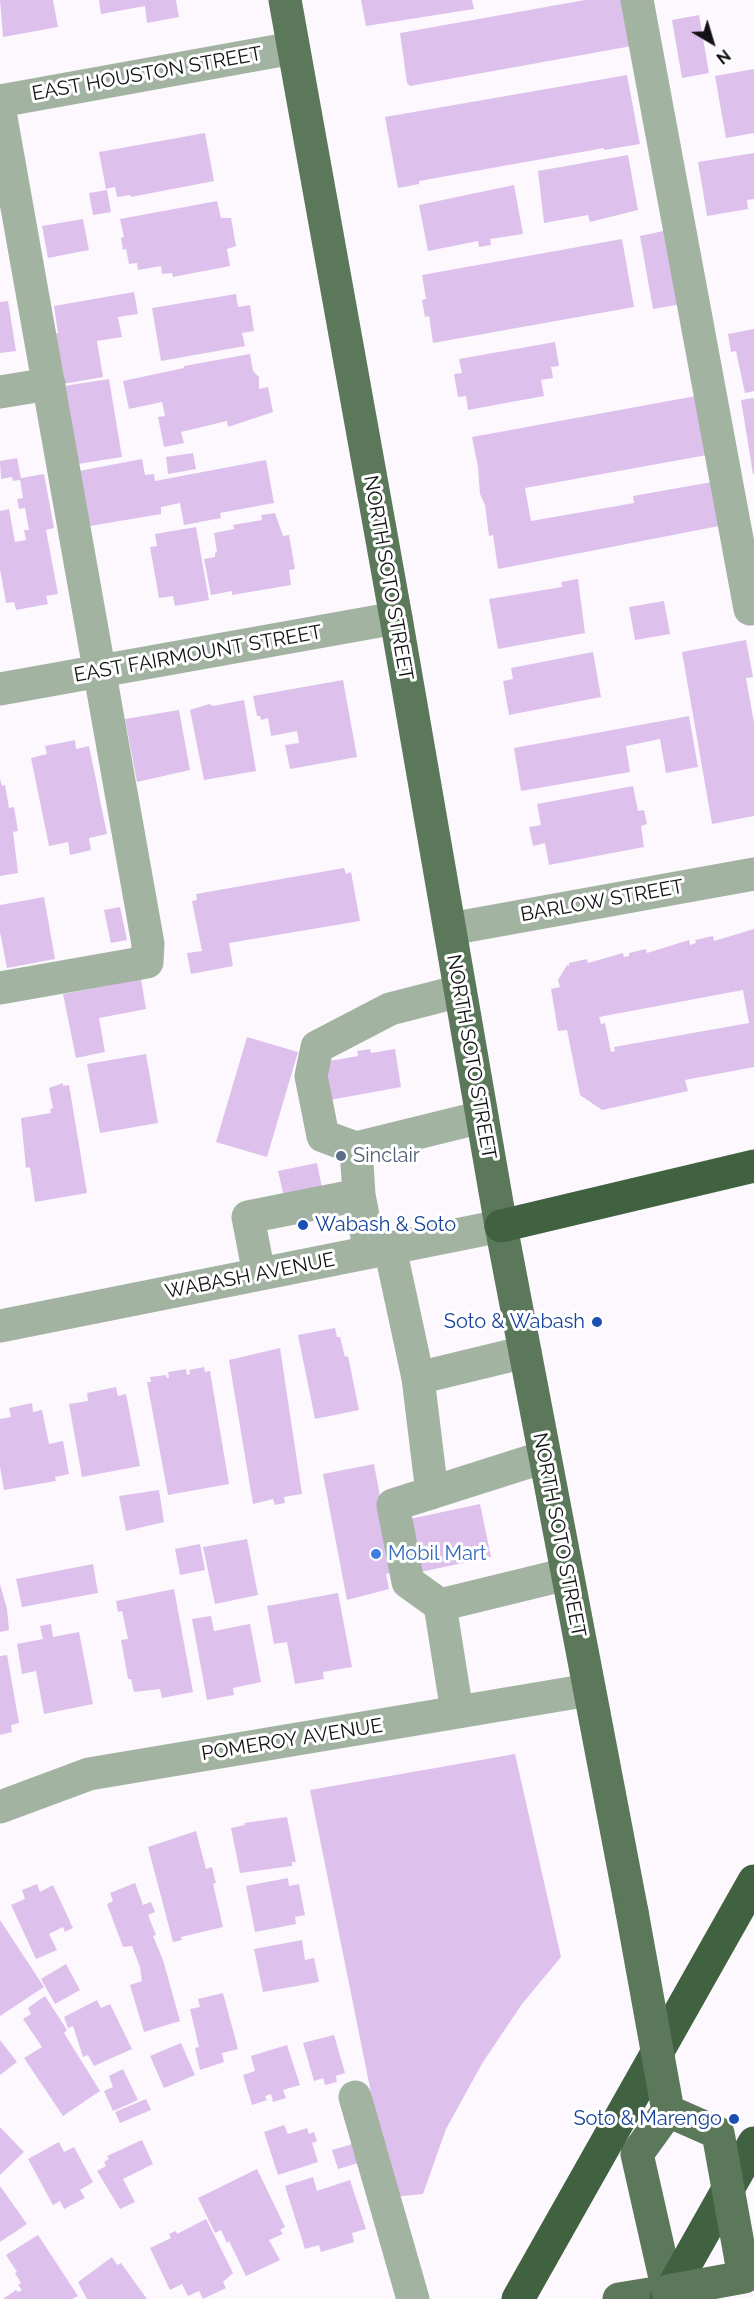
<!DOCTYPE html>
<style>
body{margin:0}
#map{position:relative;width:754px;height:2299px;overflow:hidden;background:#fcf8fe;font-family:Raleway,sans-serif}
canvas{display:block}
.north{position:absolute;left:682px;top:12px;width:60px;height:60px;-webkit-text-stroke:4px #fff;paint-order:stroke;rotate:142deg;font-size:16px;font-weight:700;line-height:24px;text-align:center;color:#121113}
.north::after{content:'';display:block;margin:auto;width:21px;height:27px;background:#121113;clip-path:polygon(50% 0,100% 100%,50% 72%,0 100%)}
</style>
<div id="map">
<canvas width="754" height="2299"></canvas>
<div class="north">N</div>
</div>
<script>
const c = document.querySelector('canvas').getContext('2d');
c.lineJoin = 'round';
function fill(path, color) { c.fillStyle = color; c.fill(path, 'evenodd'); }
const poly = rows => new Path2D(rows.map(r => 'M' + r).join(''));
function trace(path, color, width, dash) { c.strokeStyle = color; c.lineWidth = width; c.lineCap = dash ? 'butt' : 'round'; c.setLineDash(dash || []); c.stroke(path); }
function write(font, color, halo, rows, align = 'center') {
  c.font = font + ' Raleway,sans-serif'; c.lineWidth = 6; c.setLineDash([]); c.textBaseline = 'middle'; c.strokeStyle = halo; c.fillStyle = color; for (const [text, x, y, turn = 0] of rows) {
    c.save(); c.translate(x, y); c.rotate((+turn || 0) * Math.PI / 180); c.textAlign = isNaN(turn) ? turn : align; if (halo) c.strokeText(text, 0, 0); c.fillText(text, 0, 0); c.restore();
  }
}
fill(poly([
 [0,0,53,0,58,27,3,37],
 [99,0,176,0,179,17,147,23,145,6,101,14],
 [361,0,472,0,474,9,366,26],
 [585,0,624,0,632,46,410,86,407,83,400,33],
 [699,15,709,73,682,78,672,20],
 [754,69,754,133,726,138,715,76],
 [627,75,640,144,604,150,604,148,419,181,419,184,398,188,385,117],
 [205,133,214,181,131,197,130,195,117,197,115,187,106,189,99,152],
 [754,153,754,199,747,200,748,209,707,216,698,162],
 [628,155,638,210,590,222,588,215,544,223,538,171],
 [514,185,523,234,490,239,491,245,479,247,478,241,428,251,419,205],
 [107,190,111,212,93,215,89,193],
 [217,201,221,218,231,218,236,246,227,249,230,266,173,277,172,273,162,274,161,266,138,270,137,263,129,264,126,249,123,250,121,238,124,237,120,219],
 [83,219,89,250,48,258,42,226],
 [668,230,682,304,653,309,640,236],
 [622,239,634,307,433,343,429,316,425,317,422,300,426,299,422,275],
 [134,292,138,314,118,317,122,337,97,341,103,377,63,384,52,334,58,333,54,306],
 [236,294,238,307,250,305,254,331,242,333,245,346,161,361,152,308],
 [8,301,16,351,0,353,0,302],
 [754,329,754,391,745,393,736,351,731,352,728,334],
 [555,342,559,366,551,367,553,378,541,380,544,396,468,410,466,396,458,397,454,374,462,373,459,359],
 [250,354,253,371,259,377,259,389,268,387,273,412,228,427,227,421,181,432,184,443,164,447,158,417,165,416,162,402,129,409,123,381,184,368,184,366],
 [109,379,122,457,78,464,64,386],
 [696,396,707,455,525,488,531,521,634,503,633,496,712,482,719,526,498,569,493,535,489,536,485,505,480,494,478,467,472,437],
 [754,398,754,474,753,474,741,400],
 [193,453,196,469,168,474,166,457],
 [17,458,21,478,44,474,54,528,46,530,58,594,46,596,48,604,16,610,14,602,6,603,0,569,0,511,9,509,15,542,26,540,24,530,29,530,25,508,19,509,17,499,23,498,20,480,13,481,12,477,1,479,0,461],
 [142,459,145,475,154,474,155,481,266,460,274,503,220,513,221,518,184,525,180,503,161,507,161,514,90,526,79,471],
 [275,513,283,536,289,535,295,569,289,570,291,585,232,595,232,591,211,595,204,559,215,557,215,553,217,552,214,533,234,529,233,525,262,520,261,515],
 [196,527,209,600,175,606,173,596,159,598,150,547,157,546,155,534],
 [578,579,585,633,498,649,489,599,562,587,561,582],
 [664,601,670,634,635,640,629,607],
 [746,640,753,677,746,678,754,723,754,816,712,824,682,652],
 [593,652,601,697,509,715,503,681,513,679,511,668],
 [343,680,357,757,290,769,285,745,299,743,297,731,271,736,268,718,261,720,260,716,257,716,253,696],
 [244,700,256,771,204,780,190,710,209,704,213,706],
 [179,710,190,770,137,782,125,719],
 [689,716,698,767,666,773,660,739,626,746,630,772,521,791,514,748],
 [75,740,76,749,89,746,107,834,89,838,91,850,70,855,68,842,49,846,31,758,47,754,45,746],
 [0,779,2,786,5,785,9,808,14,807,18,831,13,832,18,873,0,876],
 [633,786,638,811,644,810,647,824,641,826,644,847,549,865,545,843,533,846,529,827,541,825,537,804],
 [344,868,346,874,351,872,360,921,229,943,233,966,191,974,187,953,202,951,192,901,197,900,196,894],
 [44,897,55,959,7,968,0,932,0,905],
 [120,907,127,940,111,943,104,910],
 [754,929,754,1067,685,1080,688,1091,602,1110,580,1095,567,1030,558,1031,551,989,560,987,558,980,567,965,569,966,569,963,587,959,588,963,623,953,624,957,629,956,629,953,646,949,647,953,689,940,690,945,696,943,695,940,713,936,714,941],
 [743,990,749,1023,614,1047,615,1051,611,1052,605,1023,601,1024,599,1017],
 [141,979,146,1009,99,1018,105,1052,76,1058,63,994],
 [247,1037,298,1052,267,1157,216,1142],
 [370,1049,371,1053,395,1049,401,1087,324,1101,318,1063,358,1056,357,1051],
 [146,1054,158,1123,100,1133,87,1064],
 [63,1083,63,1086,69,1085,87,1193,35,1202,30,1167,26,1168,21,1118,51,1113,50,1109,53,1108,49,1088],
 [317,1163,324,1198,286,1206,278,1171],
 [335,1328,337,1337,340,1337,345,1357,348,1356,359,1410,315,1419,298,1335],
 [280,1348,302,1494,284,1497,285,1503,275,1505,273,1499,253,1504,229,1360],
 [204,1367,205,1372,210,1371,229,1484,168,1495,147,1382,151,1382,150,1377,166,1375,167,1378,169,1378,168,1372,186,1369,187,1375,190,1374,189,1370],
 [116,1387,118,1396,126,1394,140,1466,82,1477,69,1404,88,1401,87,1393],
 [32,1403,33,1412,42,1410,49,1444,63,1441,69,1474,55,1477,56,1481,4,1490,0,1467,0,1419,11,1417,9,1408],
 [374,1464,394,1572,386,1574,389,1589,347,1600,323,1474],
 [159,1490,164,1522,126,1531,119,1496],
 [480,1504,491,1557,411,1574,400,1521],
 [247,1539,258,1595,215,1604,203,1547],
 [200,1544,205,1570,180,1575,175,1549],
 [93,1564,98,1593,22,1607,16,1579],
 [0,1584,7,1609,9,1630,0,1632],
 [174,1589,193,1692,162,1698,160,1689,134,1692,131,1679,128,1679,121,1640,128,1639,122,1611,118,1612,116,1601],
 [338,1593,352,1667,323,1672,324,1679,295,1684,287,1642,274,1644,267,1606],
 [211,1616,214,1631,250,1624,261,1682,233,1688,234,1695,207,1700,192,1619],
 [51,1624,53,1637,79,1632,93,1704,44,1714,36,1671,22,1674,17,1644,43,1639,40,1626],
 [7,1655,19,1723,11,1725,12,1732,0,1735,0,1656],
 [515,1754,561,1957,522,2004,483,2062,446,2129,423,2194,392,2197,310,1790],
 [287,1817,296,1862,292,1862,292,1866,240,1873,231,1828,245,1825,244,1823],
 [196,1831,206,1869,212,1867,216,1883,213,1884,223,1927,181,1937,182,1940,173,1942,148,1847],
 [288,1878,289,1886,299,1884,305,1915,295,1917,296,1924,255,1932,246,1886],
 [135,1883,143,1905,151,1902,155,1912,148,1915,156,1935,153,1936,163,1960,180,2021,144,2032,130,1985,142,1981,140,1967,132,1946,123,1947,107,1904,113,1901,110,1893],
 [37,1884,40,1892,53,1885,73,1928,65,1932,63,1927,49,1934,57,1950,36,1959,11,1905,25,1899,22,1890],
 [0,1920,44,1987,0,2016],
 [302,1940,305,1960,314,1958,319,1982,263,1992,254,1949],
 [66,1964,80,1990,55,2004,41,1979],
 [223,1993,238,2049,222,2053,224,2062,200,2070,195,2048,199,2047,190,2009,200,2007,198,1999],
 [45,1996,67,2030,64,2033,100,2091,63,2116,24,2058,42,2047,23,2019,31,2014,28,2008],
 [97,2000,101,2008,110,2004,132,2049,94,2066,88,2055,83,2057,73,2026,68,2028,64,2017],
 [334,2035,345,2073,336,2076,337,2082,325,2085,323,2078,314,2081,303,2043],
 [0,2040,17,2062,0,2075],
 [181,2043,195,2075,164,2088,150,2056],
 [287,2045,300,2085,283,2090,286,2098,273,2102,271,2094,265,2096,267,2100,252,2105,243,2075,255,2071,251,2056],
 [123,2069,138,2100,113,2111,104,2091,113,2087,109,2076],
 [146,2099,151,2110,120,2123,115,2112],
 [284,2125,288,2134,307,2128,309,2134,314,2132,317,2141,312,2143,318,2162,278,2175,264,2132],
 [0,2127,24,2152,0,2175],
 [142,2140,153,2164,123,2179,135,2202,120,2209,97,2171,106,2166,104,2162,109,2159,107,2156],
 [59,2142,64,2152,74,2147,93,2182,80,2190,85,2198,64,2209,60,2201,53,2205,28,2159],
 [356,2143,362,2162,338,2169,332,2150],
 [257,2169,285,2227,280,2230,283,2234,269,2240,280,2260,246,2276,229,2241,227,2243,221,2230,215,2233,198,2198],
 [313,2177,317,2191,350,2180,366,2229,352,2233,354,2242,321,2252,319,2245,305,2249,285,2186],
 [0,2186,27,2224,0,2242],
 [206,2219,233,2273,223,2282,226,2288,203,2299,199,2291,188,2296,182,2284,170,2290,150,2248,171,2238,169,2234,176,2231,177,2234],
 [38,2235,78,2296,72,2299,3,2299,16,2290,18,2292,22,2290,18,2285,21,2283,15,2273,17,2272,6,2255],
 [112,2257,117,2265,121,2263,147,2299,87,2299,78,2282]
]), '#ddc1ec');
trace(poly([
 [637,0,750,609],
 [0,101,293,48],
 [0,112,148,944,147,962,0,988],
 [0,392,49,384],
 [0,689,396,618],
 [450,929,754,874],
 [356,1148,323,1136,311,1076,317,1047,390,1009,460,991],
 [359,1195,356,1148,482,1117],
 [390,1248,418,1378,432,1493],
 [259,1274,248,1217,359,1195,370,1252],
 [0,1326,501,1226],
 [418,1378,525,1352],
 [440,1605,408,1582,393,1505,544,1457],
 [457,1712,440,1605,567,1574],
 [0,1807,89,1774,589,1690],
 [355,2097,413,2299]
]), '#a3b3a2', 33);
trace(poly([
 [285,0,396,618,501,1226,632,1912],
 [619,2299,668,2291,637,2154,668,2111]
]), '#5b785a', 33);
trace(poly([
 [501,1226,754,1166],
 [518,2299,754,1881],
 [666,2299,754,2143]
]), '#416240', 33);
trace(poly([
 [632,1912,668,2111,718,2133,744,2277,668,2291,670,2299]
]), '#5b785a', 33);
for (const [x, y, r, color] of [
 [341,1156,6,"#5c6f8a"],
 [303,1225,6,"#1a4fb4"],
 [597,1322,6,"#1a4fb4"],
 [376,1554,6,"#3f7fe0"],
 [734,2119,6,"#1a4fb4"]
]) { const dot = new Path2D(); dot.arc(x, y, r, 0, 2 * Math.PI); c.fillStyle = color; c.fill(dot); trace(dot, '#fff', 2); }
write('20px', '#121113', '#fff', [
 ["EAST HOUSTON STREET",147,74,-10],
 ["NORTH SOTO STREET",388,578,80],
 ["EAST FAIRMOUNT STREET",198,654,-10],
 ["BARLOW STREET",602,901,-10],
 ["NORTH SOTO STREET",471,1057,80],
 ["WABASH AVENUE",250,1276,-11],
 ["NORTH SOTO STREET",559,1535,79],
 ["POMEROY AVENUE",292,1740,-9]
]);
write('20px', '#4e5e75', '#fff', [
 ["Sinclair",353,1156]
], 'left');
write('20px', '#164399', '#fff', [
 ["Wabash & Soto",315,1225,"left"],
 ["Soto & Wabash",585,1322],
 ["Soto & Marengo",722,2119]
], 'right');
write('20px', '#366cbe', '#fff', [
 ["Mobil Mart",388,1554]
], 'left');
</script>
